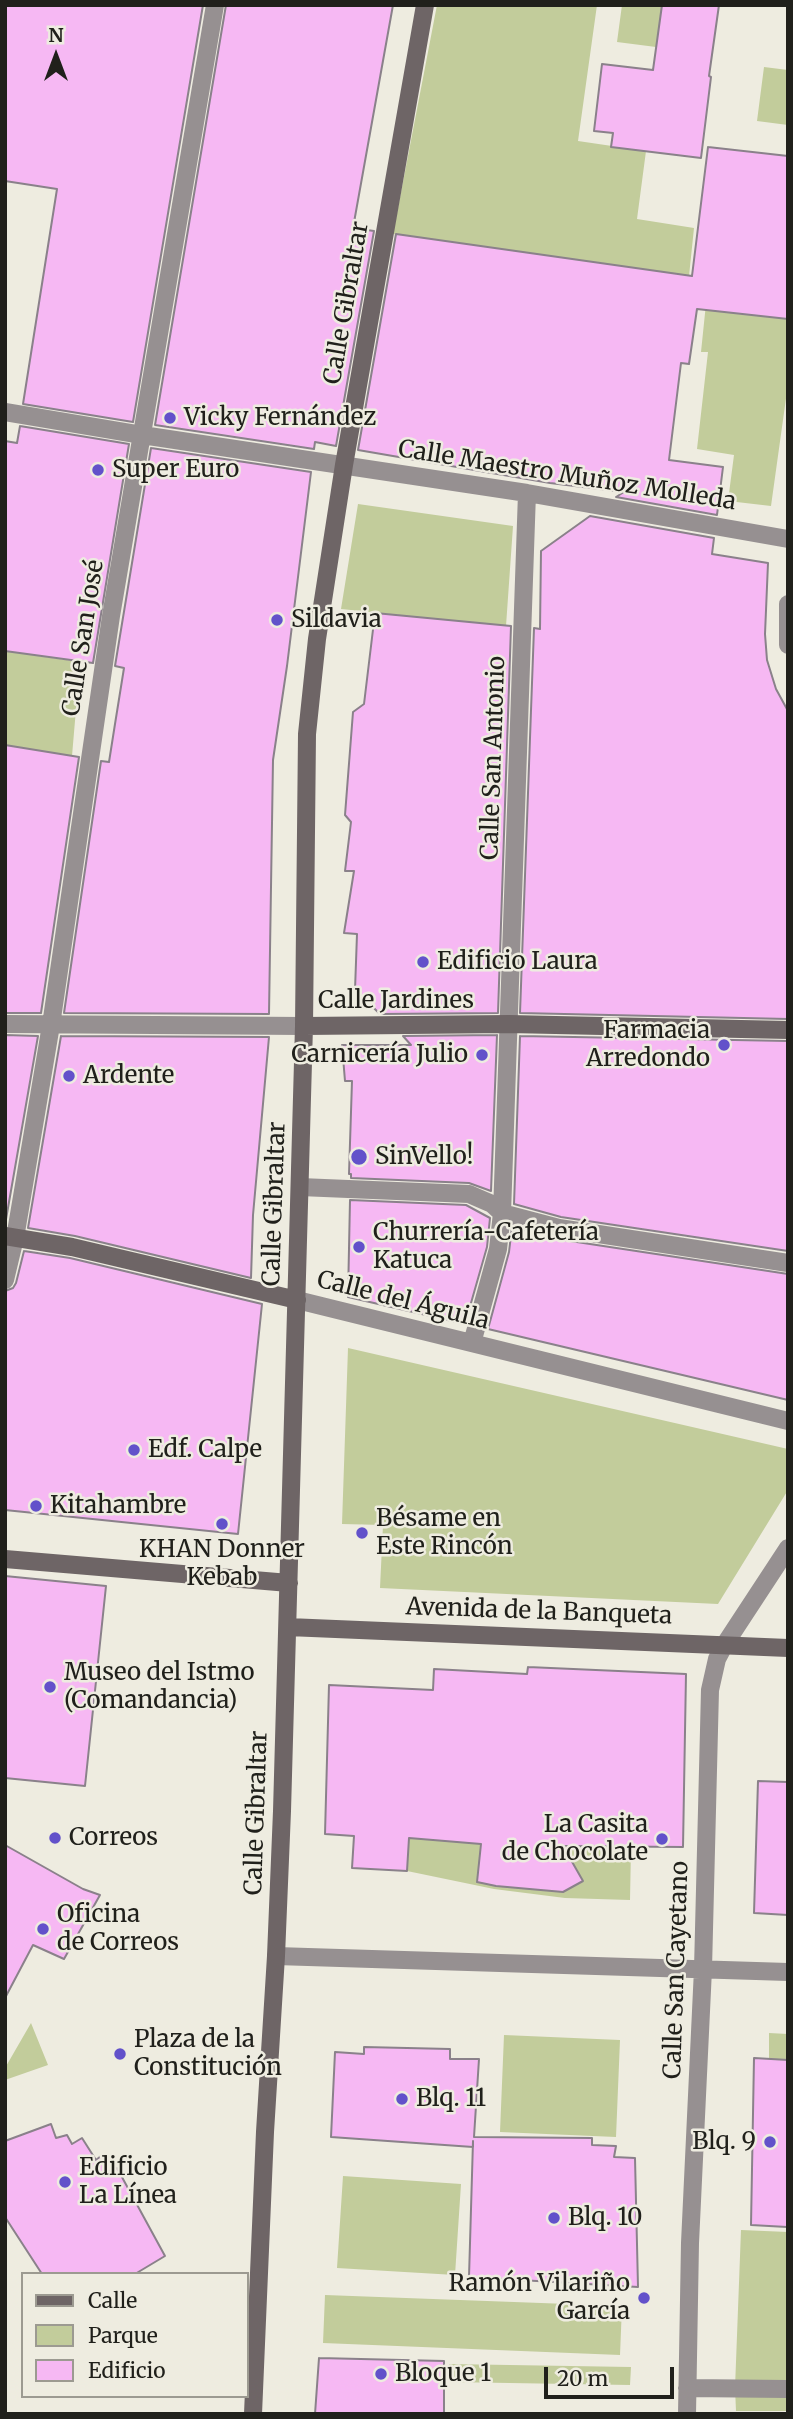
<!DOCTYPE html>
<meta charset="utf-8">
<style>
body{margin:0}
#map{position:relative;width:793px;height:2419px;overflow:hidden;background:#eeece0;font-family:Merriweather,serif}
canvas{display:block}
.frame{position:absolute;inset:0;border:7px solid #20201b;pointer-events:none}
.legend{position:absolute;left:21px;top:2272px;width:228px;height:126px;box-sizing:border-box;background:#eeece0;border:2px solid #9c9a91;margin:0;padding:9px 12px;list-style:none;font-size:21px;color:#20201b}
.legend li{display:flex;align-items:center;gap:14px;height:35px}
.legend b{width:35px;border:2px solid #9c9a91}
.north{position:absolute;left:21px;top:21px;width:70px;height:70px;-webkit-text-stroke:5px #eeece0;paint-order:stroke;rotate:0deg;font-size:19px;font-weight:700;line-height:28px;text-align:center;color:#20201b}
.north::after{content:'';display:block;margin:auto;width:24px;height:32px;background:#20201b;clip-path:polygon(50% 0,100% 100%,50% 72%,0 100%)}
.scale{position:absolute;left:544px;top:2367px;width:130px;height:32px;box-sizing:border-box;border:4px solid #20201b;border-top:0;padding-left:9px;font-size:21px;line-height:24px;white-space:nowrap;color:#20201b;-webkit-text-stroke:5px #eeece0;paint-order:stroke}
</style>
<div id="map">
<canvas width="793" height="2419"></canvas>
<div class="frame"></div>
<ul class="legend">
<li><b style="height:9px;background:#6e6566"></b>Calle</li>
<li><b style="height:19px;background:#c2cc9b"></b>Parque</li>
<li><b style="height:19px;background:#f6b8f3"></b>Edificio</li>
</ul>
<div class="north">N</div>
<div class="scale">20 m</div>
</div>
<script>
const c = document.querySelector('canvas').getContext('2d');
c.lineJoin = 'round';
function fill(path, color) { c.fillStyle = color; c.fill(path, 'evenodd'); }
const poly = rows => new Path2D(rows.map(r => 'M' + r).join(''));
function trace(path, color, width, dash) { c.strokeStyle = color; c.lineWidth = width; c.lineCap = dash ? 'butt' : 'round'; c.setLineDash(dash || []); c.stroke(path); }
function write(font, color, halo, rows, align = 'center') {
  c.font = font + ' Merriweather,serif'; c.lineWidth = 5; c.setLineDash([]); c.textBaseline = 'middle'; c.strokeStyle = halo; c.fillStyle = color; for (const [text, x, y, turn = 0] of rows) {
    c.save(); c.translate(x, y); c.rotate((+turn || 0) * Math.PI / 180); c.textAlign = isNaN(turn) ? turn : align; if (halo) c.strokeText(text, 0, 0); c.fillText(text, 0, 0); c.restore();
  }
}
fill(poly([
 [437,5,597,5,578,141,646,151,637,219,694,228,689,276,393,234],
 [622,5,662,5,656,47,617,42],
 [764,67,788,70,788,125,757,121],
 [707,294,742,314,788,319,788,384,771,506,728,501,734,455,697,449,708,352,701,352],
 [358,504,513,526,506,626,341,609],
 [5,651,80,662,72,756,5,745],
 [348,1348,788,1449,788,1490,718,1604,380,1588,383,1525,342,1524],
 [440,1819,579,1846,631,1847,630,1900,565,1898,494,1889,407,1871,409,1838,441,1841],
 [31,2023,48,2065,5,2080,5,2068],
 [769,2033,788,2034,788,2060,769,2059],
 [504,2035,620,2040,616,2137,500,2132],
 [343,2176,461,2184,455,2275,337,2268],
 [741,2230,788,2232,788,2411,736,2411,735,2388],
 [325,2295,622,2306,620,2355,323,2343],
 [449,2364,631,2367,630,2385,449,2382]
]), '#c2cc9b');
const building = poly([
 [5,5,203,5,133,422,23,404,57,189,5,181,5,5],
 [226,5,393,5,353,228,374,231,336,446,315,442,314,449,155,425,226,5],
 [662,5,719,5,709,76,711,77,701,158,611,147,613,133,594,131,602,64,653,70,662,5],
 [708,147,788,156,788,319,697,309,689,364,681,363,669,460,723,467,717,515,616,497,624,492,550,483,358,450,396,234,692,276,708,147],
 [20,426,129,444,93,663,5,651,5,441,17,443,20,426],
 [151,448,311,472,287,666,273,760,269,1014,64,1013,101,761,109,762,115,724,124,668,115,666,151,448],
 [590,516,714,538,712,554,768,563,765,634,767,660,776,689,788,711,788,1019,520,1013,534,628,540,629,541,551,590,516],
 [375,613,511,626,498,1013,380,1014,355,990,357,934,344,933,354,871,345,871,351,822,345,815,353,712,364,704,375,613],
 [5,745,79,757,41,1013,5,1013,5,745],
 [5,1035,38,1036,5,1225,5,1035],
 [497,1035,491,1191,469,1183,351,1178,351,1174,349,1174,352,1081,345,1081,342,1045,411,1045,403,1036,497,1035],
 [61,1036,269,1037,253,1215,251,1278,75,1236,28,1228,61,1036],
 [520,1036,788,1041,788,1251,561,1217,514,1204,520,1036],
 [350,1200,466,1205,490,1218,487,1247,465,1324,348,1297,350,1200],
 [512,1227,557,1239,788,1274,788,1400,488,1329,509,1252,512,1227],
 [24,1251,70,1258,262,1304,238,1534,5,1510,5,1291,13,1288,16,1283,24,1251],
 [5,1576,106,1586,85,1786,5,1778,5,1576],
 [528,1667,686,1674,683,1847,563,1846,583,1881,563,1892,496,1886,477,1882,481,1844,409,1838,407,1871,352,1868,354,1836,325,1834,329,1685,433,1690,434,1669,527,1674,528,1667],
 [758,1781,788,1782,788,1915,754,1913,758,1781],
 [5,1845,83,1889,100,1895,64,1959,33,1945,5,1998,5,1845],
 [364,2047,450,2049,450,2059,479,2059,474,2137,592,2138,592,2145,616,2146,614,2157,635,2158,638,2287,469,2277,473,2141,473,2147,331,2137,335,2052,364,2054,364,2047],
 [754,2058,788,2060,787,2227,751,2225,754,2058],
 [51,2124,56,2138,67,2135,72,2144,82,2138,96,2160,101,2156,110,2173,117,2168,165,2256,135,2274,42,2274,5,2217,5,2141,51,2124],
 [319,2358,444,2361,444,2414,315,2414,319,2358]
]);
fill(building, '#f6b8f3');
trace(building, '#8a818a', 2);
trace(poly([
 [5,412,142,435,527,493,788,539],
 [788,604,788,645],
 [5,1024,304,1026],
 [300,1187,469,1194,492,1204,502,1213,559,1228,788,1263],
 [5,1280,15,1238,51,1025,111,616,215,5],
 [297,1300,788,1421],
 [472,1343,498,1249,502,1213,527,493],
 [276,1956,788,1972],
 [687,2388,788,2389],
 [687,2414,690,2243,703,1969,710,1690,717,1659,725,1644,788,1548]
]), '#969091', 18);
trace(poly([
 [304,1026,509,1024,788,1030],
 [5,1236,72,1247,297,1300],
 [5,1559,289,1583],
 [288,1627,788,1648],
 [253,2414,265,2132,276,1956,282,1811,304,1026,307,734,317,639,344,465,425,5]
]), '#6e6566', 18);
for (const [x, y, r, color] of [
 [170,418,7,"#6251ca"],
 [98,470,7,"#6251ca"],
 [277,620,7,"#6251ca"],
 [423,962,7,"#6251ca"],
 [724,1045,7,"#6251ca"],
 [482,1055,7,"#6251ca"],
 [69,1076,7,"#6251ca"],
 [359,1157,9,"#6251ca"],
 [359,1247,7,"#6251ca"],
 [134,1450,7,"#6251ca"],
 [36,1506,7,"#6251ca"],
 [222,1524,7,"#6251ca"],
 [362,1533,7,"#6251ca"],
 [50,1687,7,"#6251ca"],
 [55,1838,7,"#6251ca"],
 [662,1839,7,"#6251ca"],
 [43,1929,7,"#6251ca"],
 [120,2054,7,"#6251ca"],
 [402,2099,7,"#6251ca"],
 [770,2142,7,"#6251ca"],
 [65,2182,7,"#6251ca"],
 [554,2218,7,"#6251ca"],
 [644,2298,7,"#6251ca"],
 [381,2374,7,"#6251ca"]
]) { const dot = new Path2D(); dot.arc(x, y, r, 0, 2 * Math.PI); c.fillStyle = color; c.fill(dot); trace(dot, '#eeece0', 2.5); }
write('24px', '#20201b', '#eeece0', [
 ["Calle Gibraltar",347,303,-80],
 ["Calle Maestro Muñoz Molleda",567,476,9],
 ["Calle San José",84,638,-81],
 ["Calle San Antonio",494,758,-88],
 ["Calle Jardines",396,1001],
 ["Calle Gibraltar",275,1204,-88],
 ["Calle del Águila",403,1301,14],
 ["Avenida de la Banqueta",539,1612,2],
 ["Calle Gibraltar",257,1813,-88],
 ["Calle San Cayetano",677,1970,-88]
]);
write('24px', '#20201b', '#eeece0', [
 ["Vicky Fernández",184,418],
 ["Super Euro",112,470],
 ["Sildavia",291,620],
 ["Edificio Laura",437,962],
 ["Farmacia",710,1031,"right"],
 ["Arredondo",710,1059,"right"],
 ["Carnicería Julio",468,1055,"right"],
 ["Ardente",83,1076],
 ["SinVello!",375,1157],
 ["Churrería-Cafetería",373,1233],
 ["Katuca",373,1261],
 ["Edf. Calpe",148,1450],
 ["Kitahambre",50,1506],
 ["Bésame en",376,1519],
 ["Este Rincón",376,1547],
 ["KHAN Donner",222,1550,"center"],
 ["Kebab",222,1578,"center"],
 ["Museo del Istmo",64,1673],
 ["(Comandancia)",64,1701],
 ["La Casita",648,1825,"right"],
 ["de Chocolate",648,1853,"right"],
 ["Correos",69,1838],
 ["Oficina",57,1915],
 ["de Correos",57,1943],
 ["Plaza de la",134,2040],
 ["Constitución",134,2068],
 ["Blq. 11",416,2099],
 ["Blq. 9",756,2142,"right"],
 ["Edificio",79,2168],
 ["La Línea",79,2196],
 ["Blq. 10",568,2218],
 ["Ramón Vilariño",630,2284,"right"],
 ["García",630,2312,"right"],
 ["Bloque 1",395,2374]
], 'left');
</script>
